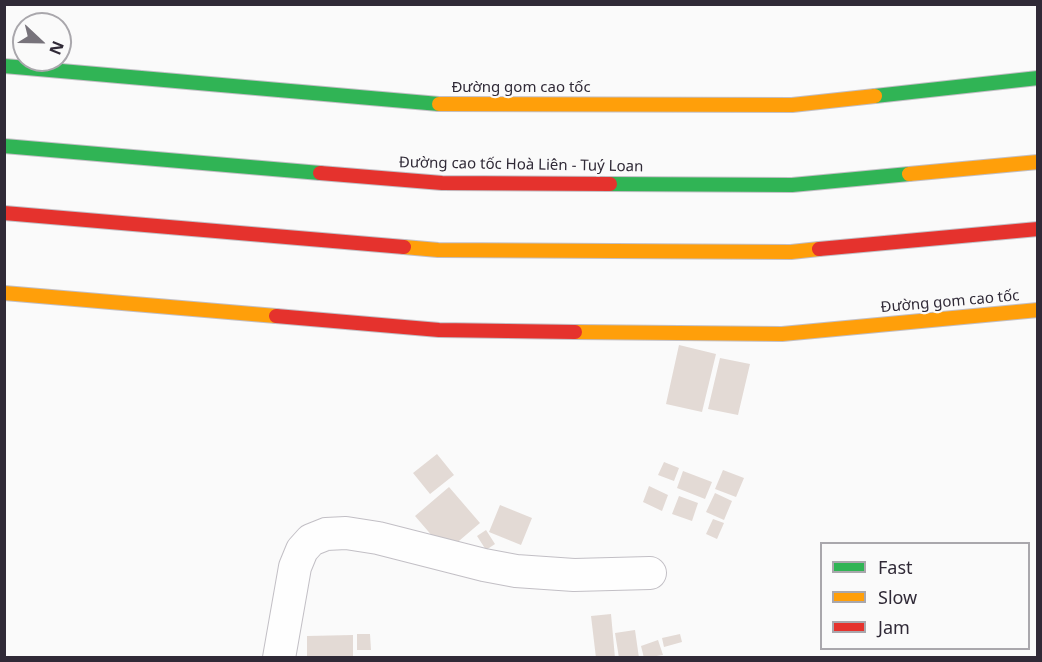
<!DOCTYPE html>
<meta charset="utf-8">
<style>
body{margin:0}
#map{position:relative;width:1042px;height:662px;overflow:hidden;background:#fafafa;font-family:"Noto Sans",sans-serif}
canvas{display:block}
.frame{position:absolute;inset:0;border:6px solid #302a37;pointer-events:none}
.legend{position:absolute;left:820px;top:542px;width:210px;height:108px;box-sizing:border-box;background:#fafafa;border:2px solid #a9a7ac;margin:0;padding:8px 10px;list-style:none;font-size:18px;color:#302a37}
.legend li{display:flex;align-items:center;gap:12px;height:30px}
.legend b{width:30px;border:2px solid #a9a7ac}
.north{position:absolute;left:12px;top:12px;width:60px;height:60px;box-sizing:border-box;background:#fafafa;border:2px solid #a9a7ac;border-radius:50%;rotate:112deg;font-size:16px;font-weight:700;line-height:24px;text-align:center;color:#302a37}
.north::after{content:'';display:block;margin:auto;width:21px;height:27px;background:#77737b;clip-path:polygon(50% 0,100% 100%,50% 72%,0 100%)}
</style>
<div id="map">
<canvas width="1042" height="662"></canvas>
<div class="frame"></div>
<ul class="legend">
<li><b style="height:8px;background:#30b455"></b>Fast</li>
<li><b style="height:8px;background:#ff9f0a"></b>Slow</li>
<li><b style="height:8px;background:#e5322d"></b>Jam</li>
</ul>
<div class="north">N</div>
</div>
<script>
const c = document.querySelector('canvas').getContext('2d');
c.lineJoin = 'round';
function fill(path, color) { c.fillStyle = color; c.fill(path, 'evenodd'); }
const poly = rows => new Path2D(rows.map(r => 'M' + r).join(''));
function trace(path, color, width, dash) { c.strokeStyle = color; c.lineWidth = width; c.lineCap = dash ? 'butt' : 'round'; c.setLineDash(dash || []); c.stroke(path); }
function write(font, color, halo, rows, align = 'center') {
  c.font = font + ' "Noto Sans",sans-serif'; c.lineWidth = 4.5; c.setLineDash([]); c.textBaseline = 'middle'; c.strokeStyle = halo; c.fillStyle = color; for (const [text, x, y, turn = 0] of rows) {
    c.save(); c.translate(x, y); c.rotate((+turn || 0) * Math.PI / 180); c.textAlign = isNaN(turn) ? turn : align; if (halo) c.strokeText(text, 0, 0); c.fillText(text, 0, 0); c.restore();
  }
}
fill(poly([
 [679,345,716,354,702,412,666,404],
 [720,358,750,364,738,415,708,409],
 [437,454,454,475,430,494,413,473],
 [664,462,679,468,674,481,658,475],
 [723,470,744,478,736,497,715,489],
 [683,471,712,482,705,499,677,488],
 [649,486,668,495,662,511,643,502],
 [449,487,480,523,446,552,415,516],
 [715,493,732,501,724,520,706,512],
 [679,496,698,503,692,521,672,514],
 [500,505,532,518,521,545,489,532],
 [713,519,724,523,717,539,706,534],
 [486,530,495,544,486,550,477,536],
 [611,614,615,658,596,658,591,616],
 [635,630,639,658,619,658,615,633],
 [357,634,370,634,371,650,357,650],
 [680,634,682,642,664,647,662,638],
 [353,635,353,656,307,657,307,636],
 [658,640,663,655,644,658,641,646]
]), '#e3dad5');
const street = poly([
 [279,658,295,567,302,550,311,540,326,534,346,533,378,538,484,565,516,571,574,575,650,573]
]);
const fast = poly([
 [4,66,439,104],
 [875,96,1038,78],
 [4,146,320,173],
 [610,184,792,185,909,174]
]);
const slow = poly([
 [439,104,792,105,875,96],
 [909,174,1038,162],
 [404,247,438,250,791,252,819,249],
 [4,293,276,316],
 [575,332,782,334,1038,310]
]);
const jam = poly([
 [320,173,442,183,610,184],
 [4,213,404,247],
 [819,249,1038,229],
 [276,316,439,330,575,332]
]);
trace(street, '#c2bfc5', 34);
trace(fast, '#c2bfc5', 16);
trace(slow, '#c2bfc5', 16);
trace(jam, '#c2bfc5', 16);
trace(street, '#fefefe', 32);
trace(fast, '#30b455', 14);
trace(slow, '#ff9f0a', 14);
trace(jam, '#e5322d', 14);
write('15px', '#302a37', '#fafafa', [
 ["Đường gom cao tốc",521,88],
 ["Đường cao tốc Hoà Liên - Tuý Loan",521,165,1],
 ["Đường gom cao tốc",950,302,-5]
]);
</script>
